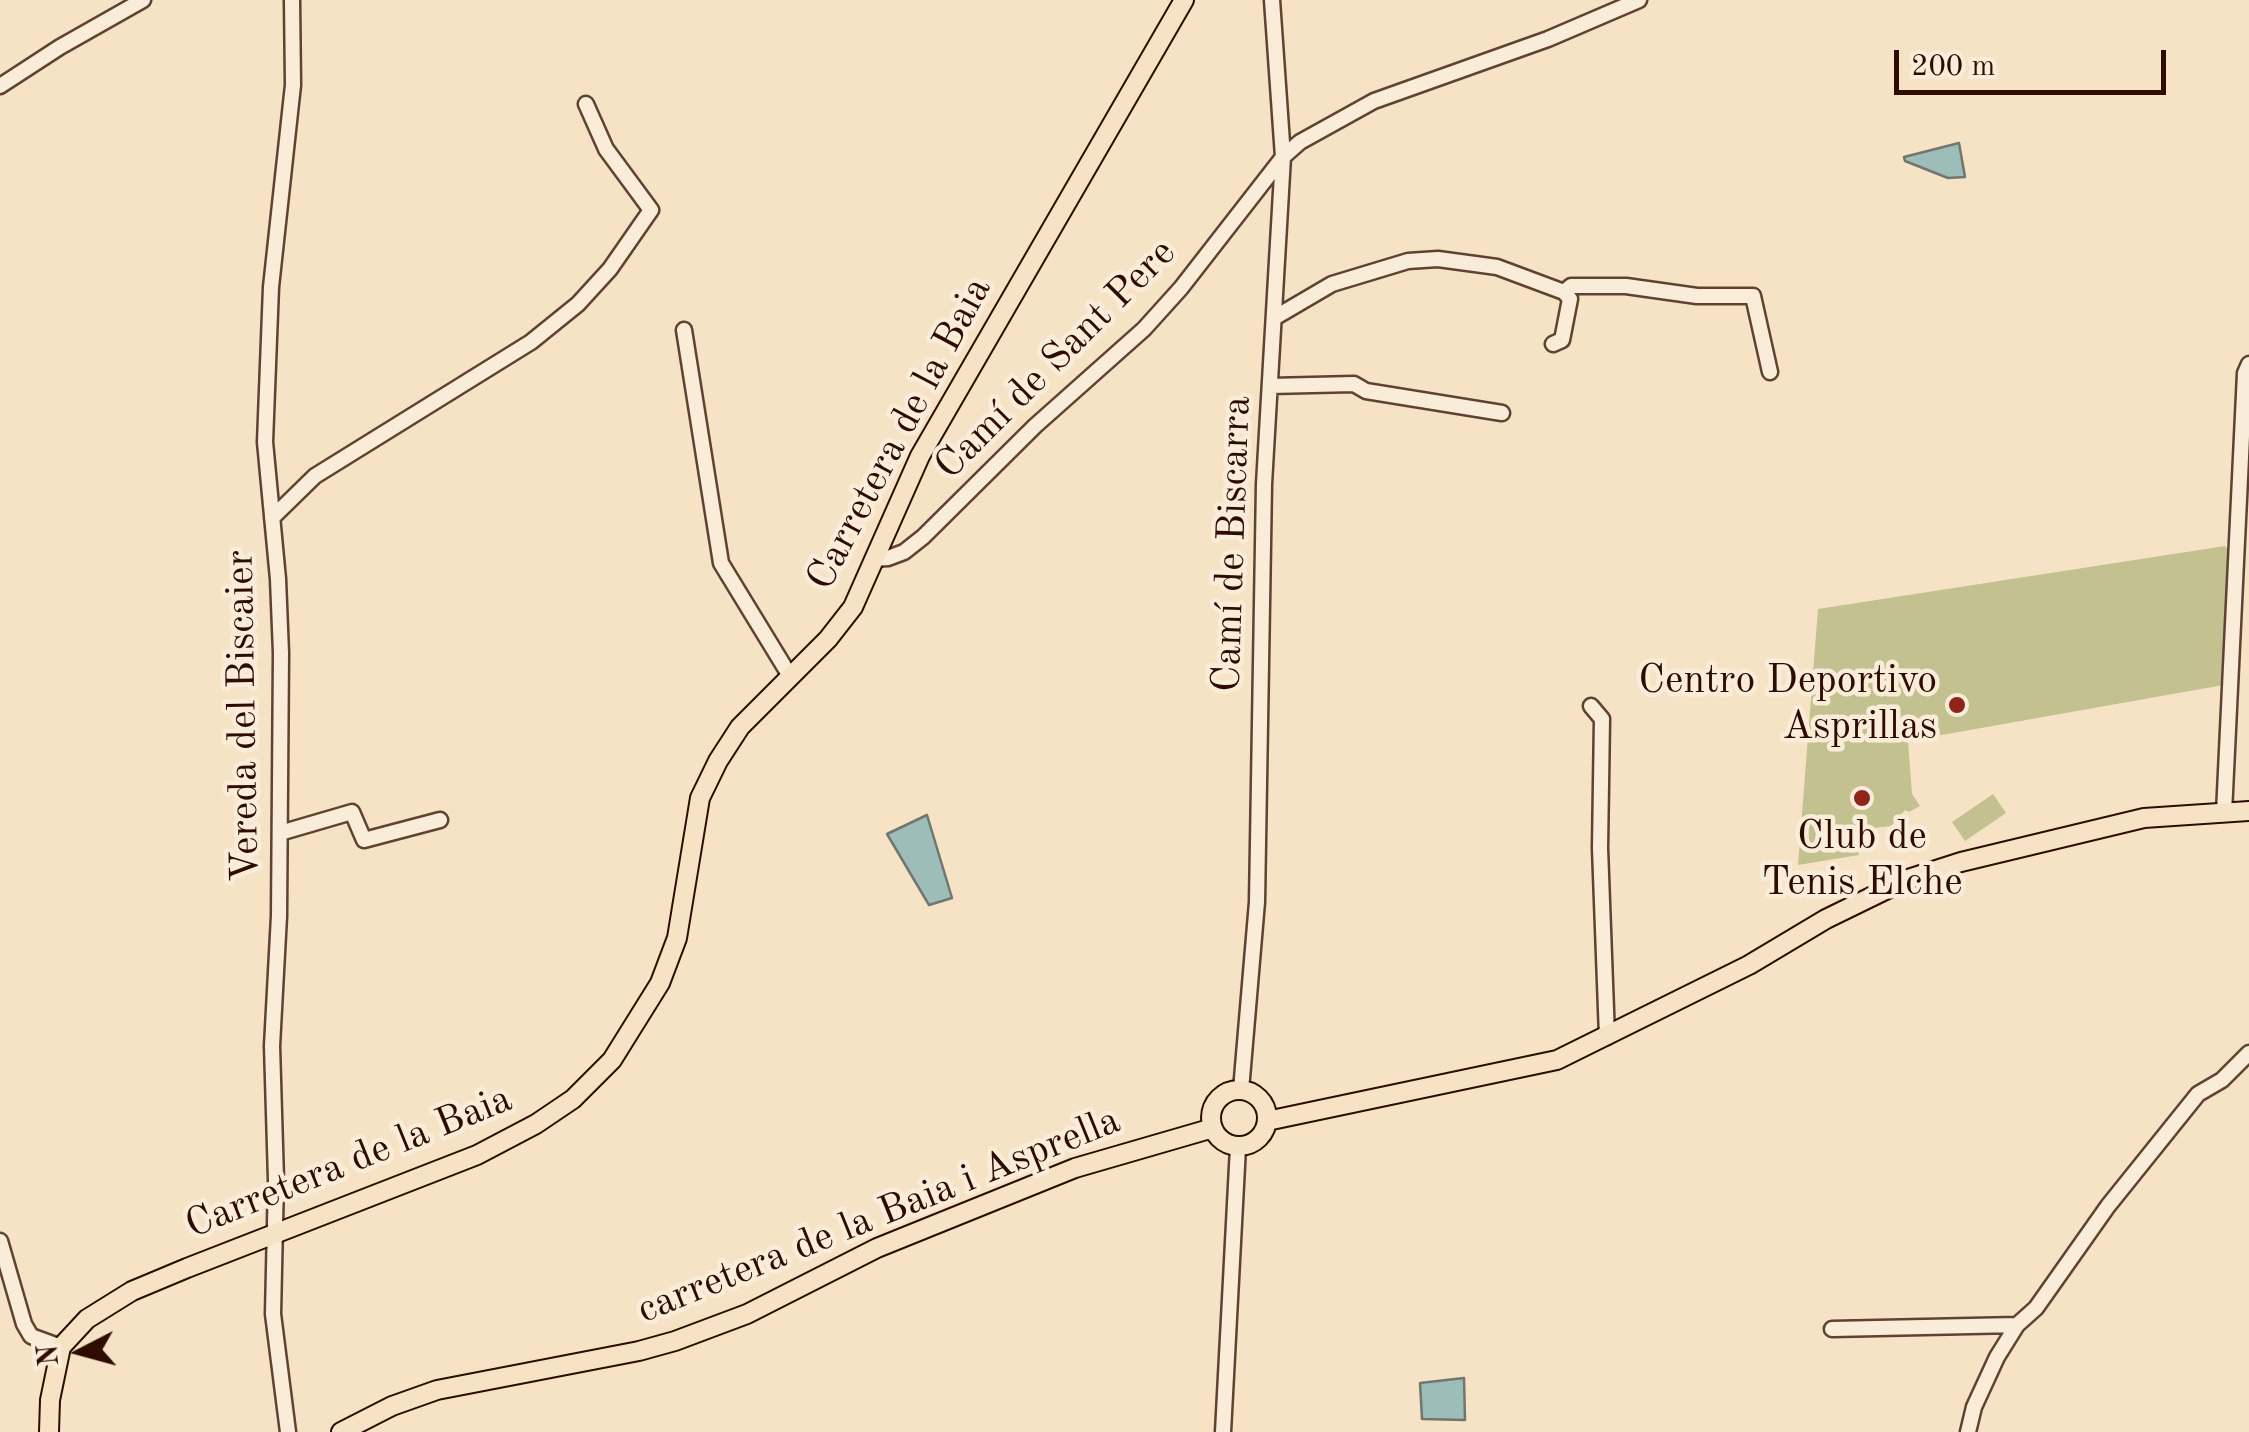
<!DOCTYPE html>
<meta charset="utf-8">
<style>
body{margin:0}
#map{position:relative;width:2249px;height:1432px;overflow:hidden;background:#f6e3c5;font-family:"Old Standard TT",serif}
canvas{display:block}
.north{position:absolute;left:30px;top:1302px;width:100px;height:100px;-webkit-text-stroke:8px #f9edd9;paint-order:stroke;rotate:264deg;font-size:28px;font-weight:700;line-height:40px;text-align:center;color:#2e0c01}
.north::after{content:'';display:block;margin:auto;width:35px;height:45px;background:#2e0c01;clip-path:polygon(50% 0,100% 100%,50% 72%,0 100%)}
.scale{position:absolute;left:1894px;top:50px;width:272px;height:45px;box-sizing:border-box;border:5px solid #2e0c01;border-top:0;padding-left:12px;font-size:30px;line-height:35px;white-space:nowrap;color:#2e0c01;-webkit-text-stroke:8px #f9edd9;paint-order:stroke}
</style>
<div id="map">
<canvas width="2249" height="1432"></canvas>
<div class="north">N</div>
<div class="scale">200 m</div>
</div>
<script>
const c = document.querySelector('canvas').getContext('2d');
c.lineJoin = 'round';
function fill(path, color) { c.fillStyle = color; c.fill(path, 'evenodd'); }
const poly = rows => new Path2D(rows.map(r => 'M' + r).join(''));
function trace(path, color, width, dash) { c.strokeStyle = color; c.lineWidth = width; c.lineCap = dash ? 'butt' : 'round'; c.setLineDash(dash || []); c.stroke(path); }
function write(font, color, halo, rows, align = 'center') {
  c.font = font + ' "Old Standard TT",serif'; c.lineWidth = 9; c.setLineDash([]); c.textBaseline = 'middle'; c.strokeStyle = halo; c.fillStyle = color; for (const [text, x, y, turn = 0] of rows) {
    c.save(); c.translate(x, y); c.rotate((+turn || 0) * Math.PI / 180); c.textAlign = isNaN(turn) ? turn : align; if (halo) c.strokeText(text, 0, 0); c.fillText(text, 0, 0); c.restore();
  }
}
fill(poly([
 [2225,546,2233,554,2229,684,1908,741,1912,794,1920,806,1909,812,1905,810,1891,826,1856,830,1859,855,1798,865,1818,609],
 [1993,794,2006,813,1965,841,1952,822]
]), '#c3c190');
const water = poly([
 [1959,143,1965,177,1948,178,1905,161,1904,157,1959,143],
 [927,815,952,898,929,905,887,834,927,815],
 [1464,1378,1465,1420,1422,1419,1420,1383,1464,1378]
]);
fill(water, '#9dbdb9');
trace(water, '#71766f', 2.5);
const minor = poly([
 [0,86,60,47,143,0],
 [1564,292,1571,286,1626,286,1697,296,1753,296,1770,372],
 [1274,318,1332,284,1408,261,1438,259,1497,267,1564,292,1570,299,1562,340,1553,344],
 [684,330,721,563,790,676],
 [1270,386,1354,384,1366,391,1502,413],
 [272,518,315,476,531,342,578,304,610,269,651,210,606,149,586,104],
 [873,559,888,558,904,552,923,537,1035,426,1144,329,1181,288,1283,157,1300,142,1374,101,1548,39,1639,0],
 [1591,706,1602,719,1600,848,1607,1037],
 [2224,813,2245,373,2249,364],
 [280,833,352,812,364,840,440,820],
 [1241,1090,1257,902,1264,484,1283,157,1272,0],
 [0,1241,24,1324,31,1336,61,1347],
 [1832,1329,2017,1325],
 [288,1432,273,1314,276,1180,272,1046,279,916,281,653,278,579,265,442,271,287,293,85,292,0],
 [1223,1432,1238,1147],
 [1968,1432,1974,1407,1997,1357,2017,1325,2036,1308,2108,1206,2198,1094,2222,1080,2249,1053]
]);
const major = poly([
 '1211 1118a28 28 0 1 1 56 0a28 28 0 1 1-56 0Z',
 [1267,1121,1557,1060,1749,965,1826,919,1908,879,1961,862,2144,818,2249,811],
 [49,1432,50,1400,61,1347,87,1319,132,1291,187,1268,477,1155,536,1124,573,1099,612,1060,660,983,677,938,700,798,718,761,740,727,828,639,853,607,920,456,1184,0],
 [341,1432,392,1406,437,1390,639,1351,675,1341,747,1314,877,1248,1075,1168,1213,1128]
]);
trace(minor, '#604232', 19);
trace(major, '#2e0c01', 22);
trace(minor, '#f9edd9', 14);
trace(major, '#f6e3c5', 18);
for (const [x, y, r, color] of [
 [1957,705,10,"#8f2418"],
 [1862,798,10,"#8f2418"]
]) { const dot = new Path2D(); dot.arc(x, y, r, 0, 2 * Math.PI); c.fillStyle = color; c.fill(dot); trace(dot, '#f9edd9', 4); }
write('40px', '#2e0c01', '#f9edd9', [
 ["Camí de Sant Pere",1056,360,-45],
 ["Carretera de la Baia",900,434,-62],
 ["Camí de Biscarra",1233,544,-88],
 ["Vereda del Biscaier",244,716,-91],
 ["Carretera de la Baia",349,1163,-22],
 ["carretera de la Baia i Asprella",879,1216,-22]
]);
write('40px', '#2e0c01', '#f9edd9', [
 ["Centro Deportivo",1937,682],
 ["Asprillas",1937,728],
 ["Club de",1862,838,"center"],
 ["Tenis Elche",1862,884,"center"]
], 'right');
</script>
